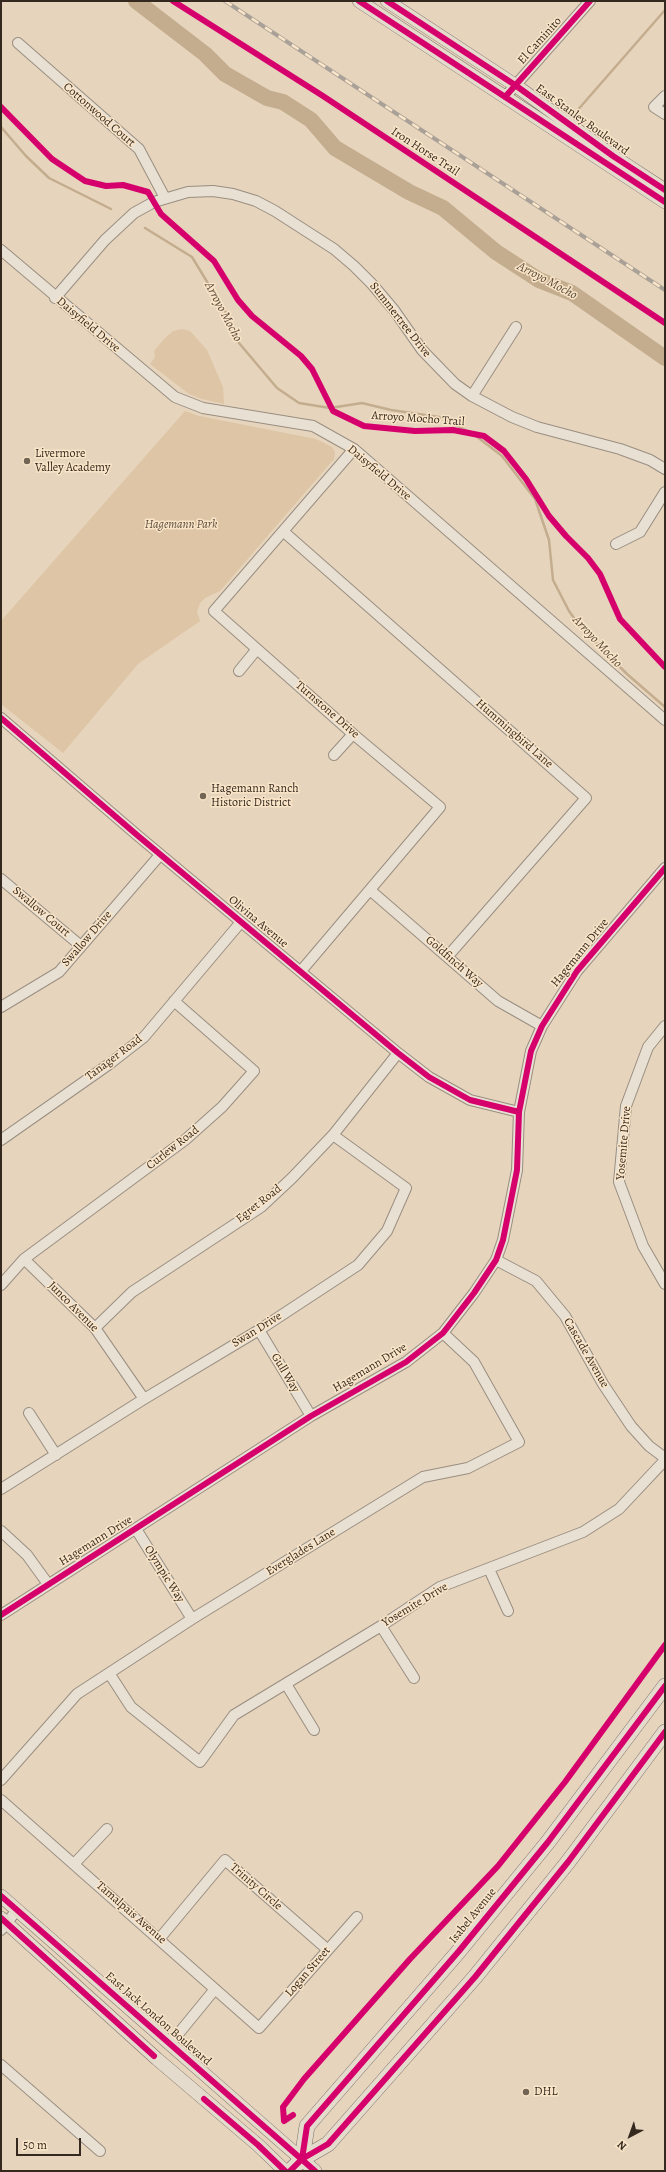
<!DOCTYPE html>
<style>
body{margin:0}
#map{position:relative;width:666px;height:2172px;overflow:hidden;background:#e6d4bc;font-family:Alegreya,serif}
canvas{display:block}
.frame{position:absolute;inset:0;border:2px solid #35291f;pointer-events:none}
.north{position:absolute;left:610px;top:2116px;width:40px;height:40px;-webkit-text-stroke:3px #fae5c8;paint-order:stroke;rotate:221deg;font-size:11px;font-weight:700;line-height:16px;text-align:center;color:#35291f}
.north::after{content:'';display:block;margin:auto;width:14px;height:18px;background:#35291f;clip-path:polygon(50% 0,100% 100%,50% 72%,0 100%)}
.scale{position:absolute;left:16px;top:2138px;width:65px;height:18px;box-sizing:border-box;border:2px solid #35291f;border-top:0;padding-left:5px;font-size:12px;line-height:14px;white-space:nowrap;color:#35291f;-webkit-text-stroke:3px #fae5c8;paint-order:stroke}
</style>
<div id="map">
<canvas width="666" height="2172"></canvas>
<div class="frame"></div>
<div class="north">N</div>
<div class="scale">50 m</div>
</div>
<script>
const c = document.querySelector('canvas').getContext('2d');
c.lineJoin = 'round';
function fill(path, color) { c.fillStyle = color; c.fill(path, 'evenodd'); }
const poly = rows => new Path2D(rows.map(r => 'M' + r).join(''));
function trace(path, color, width, dash) { c.strokeStyle = color; c.lineWidth = width; c.lineCap = dash ? 'butt' : 'round'; c.setLineDash(dash || []); c.stroke(path); }
function write(font, color, halo, rows, align = 'center') {
  c.font = font + ' Alegreya,serif'; c.lineWidth = 3; c.setLineDash([]); c.textBaseline = 'middle'; c.strokeStyle = halo; c.fillStyle = color; for (const [text, x, y, turn = 0] of rows) {
    c.save(); c.translate(x, y); c.rotate((+turn || 0) * Math.PI / 180); c.textAlign = isNaN(turn) ? turn : align; if (halo) c.strokeText(text, 0, 0); c.fillText(text, 0, 0); c.restore();
  }
}
fill(poly([
 [182,329,190,331,207,350,223,387,224,404,202,399,189,394,150,364,155,357,154,351,164,339,173,331],
 [185,411,199,416,316,439,332,447,335,452,334,459,220,591,205,598,200,603,197,612,200,621,138,664,63,753,1,704,1,621]
]), '#ddc5a5');
trace(poly([
 [576,112,665,10],
 [1,127,26,156,49,178,111,209],
 [145,228,192,257,229,318,239,343,277,388,299,403,330,408,362,403,391,410,439,417,472,433,502,456,535,499,549,540,553,580,569,611,581,628,627,674,665,707]
]), '#c4ad8e', 2.5);
trace(poly([
 [136,1,205,54,225,74,267,98,283,102,311,120,335,148,409,192,443,208,496,252,539,280,572,293,665,358]
]), '#c4ad8e', 16);
const minor = poly([
 [18,43,139,149,165,198],
 [665,96,654,107,665,114],
 [505,97,590,1],
 [1,250,175,397,203,408,313,426,354,449,665,720],
 [55,298,105,240,134,213,154,202,188,192,213,191,233,194,256,201,275,211,334,249,354,266,372,284,394,310,422,350,455,384,472,396,512,417,537,427,620,449,650,460,665,469],
 [472,396,516,327],
 [284,532,586,798,448,956],
 [616,544,640,532,665,492],
 [239,671,257,649],
 [1,718,137,835,398,1053,429,1077,470,1100,519,1112],
 [334,755,353,734],
 [1,879,81,946],
 [370,890,498,1001,542,1026],
 [301,971,440,807,353,734,214,611,354,449],
 [1,1007,59,972,160,855],
 [665,1026,648,1047,626,1106,619,1182,643,1246,665,1284],
 [1,1140,108,1065,144,1037,241,922],
 [24,1259,95,1328,144,1399],
 [496,1260,536,1281,565,1316,603,1384,631,1426,649,1446,665,1458],
 [1,1285,24,1259,185,1140,222,1107,254,1071,174,1001],
 [95,1328,132,1292,261,1207,292,1178,333,1135,398,1053],
 [259,1330,311,1416],
 [29,1413,56,1455],
 [1,1489,144,1399,259,1330,358,1265,387,1231,406,1188,333,1135],
 [136,1529,192,1619],
 [1,1531,27,1555,48,1584],
 [489,1569,508,1611],
 [1,1615,311,1416,406,1362,443,1333,474,1293,496,1260,503,1240,517,1170,519,1112,531,1051,542,1026,577,971,665,868],
 [381,1626,414,1678],
 [109,1673,131,1707,200,1762,234,1715,381,1626,440,1587,583,1532,619,1509,665,1460],
 [286,1684,314,1730],
 [1,1780,77,1694,192,1619,423,1477,468,1468,519,1442,474,1362,443,1333],
 [1,1800,259,2028,357,1917],
 [74,1864,107,1829],
 [1,1930,17,1910],
 [160,1938,225,1860,328,1950],
 [170,2044,215,1989],
 [1,2065,100,2151]
]);
const major = poly([
 [359,1,665,202],
 [387,1,515,85,613,156,665,190],
 [1,1896,315,2171],
 [1,1918,157,2059,258,2145,285,2171]
]);
const highway = poly([
 [302,2159,307,2126,459,1951,548,1842,665,1686],
 [290,2171,302,2159,328,2144,475,1977,568,1862,665,1732]
]);
trace(minor, '#998e80', 12);
trace(major, '#81766a', 14);
trace(highway, '#81766a', 16);
trace(minor, '#e9e0d4', 10);
trace(major, '#e5dbcd', 13);
trace(highway, '#e5dbcd', 15);
const rail = poly([
 [225,1,665,290]
]);
trace(rail, '#a9a197', 4);
trace(rail, '#fae5c8', 2.5, [8]);
trace(poly([
 [173,1,323,96,665,323],
 [359,1,665,202],
 [387,1,515,85,613,156,665,190],
 [505,97,590,1],
 [1,107,52,159,85,181,106,186,123,185,148,192,161,214,214,261,238,300,252,316,301,356,312,369,333,411,364,426,415,431,453,430,484,436,504,451,526,479,549,516,566,536,588,558,600,574,620,619,665,667],
 [1,718,137,835,398,1053,429,1077,470,1100,519,1112],
 [1,1615,311,1416,406,1362,443,1333,474,1293,496,1260,503,1240,517,1170,519,1112,531,1051,542,1026,577,971,665,868],
 [1,1896,315,2171],
 [1,1918,154,2056],
 [204,2099,258,2145,285,2171],
 [293,2115,284,2121,283,2107,304,2079,410,1959,498,1866,565,1782,665,1645],
 [302,2159,307,2126,459,1951,548,1842,665,1686],
 [290,2171,302,2159,328,2144,475,1977,568,1862,665,1732]
]), '#d6006c', 6);
for (const [x, y, r, color] of [
 [27,461,4,"#736556"],
 [203,796,4,"#736556"],
 [526,2092,4,"#736556"]
]) { const dot = new Path2D(); dot.arc(x, y, r, 0, 2 * Math.PI); c.fillStyle = color; c.fill(dot); trace(dot, '#fae5c8', 1.5); }
write('12px', '#35291f', '#fae5c8', [
 ["El Caminito",540,41,-48],
 ["Cottonwood Court",99,115,41],
 ["East Stanley Boulevard",582,120,36],
 ["Iron Horse Trail",425,152,33],
 ["Summertree Drive",400,320,52],
 ["Daisyfield Drive",88,325,40],
 ["Arroyo Mocho Trail",418,419,4],
 ["Daisyfield Drive",379,473,40],
 ["Turnstone Drive",327,710,41],
 ["Hummingbird Lane",514,734,41],
 ["Swallow Court",41,912,40],
 ["Olivina Avenue",258,922,40],
 ["Swallow Drive",87,939,-49],
 ["Hagemann Drive",580,953,-51],
 ["Goldfinch Way",454,962,41],
 ["Tanager Road",114,1058,-37],
 ["Yosemite Drive",624,1143,-85],
 ["Curlew Road",173,1148,-38],
 ["Egret Road",259,1204,-38],
 ["Junco Avenue",73,1307,45],
 ["Swan Drive",257,1330,-32],
 ["Cascade Avenue",586,1353,60],
 ["Hagemann Drive",370,1368,-31],
 ["Gull Way",285,1373,59],
 ["Hagemann Drive",96,1541,-32],
 ["Everglades Lane",301,1552,-32],
 ["Olympic Way",164,1574,58],
 ["Yosemite Drive",415,1605,-31],
 ["Trinity Circle",256,1887,41],
 ["Tamalpais Avenue",131,1913,41],
 ["Isabel Avenue",473,1916,-51],
 ["Logan Street",308,1972,-49],
 ["East Jack London Boulevard",158,2019,41]
]);
write('12px', '#35291f', '#fae5c8', [
 ["Livermore",35,454],
 ["Valley Academy",35,468],
 ["Hagemann Ranch",211,789],
 ["Historic District",211,803],
 ["DHL",534,2092]
], 'left');
write('italic 12px', '#5d4d3c', '#fae5c8', [
 ["Hagemann Park",181,525]
]);
write('italic 13px', '#5b4c3b', '#fae5c8', [
 ["Arroyo Mocho",547,281,28],
 ["Arroyo Mocho",223,312,62],
 ["Arroyo Mocho",597,642,47]
]);
</script>
